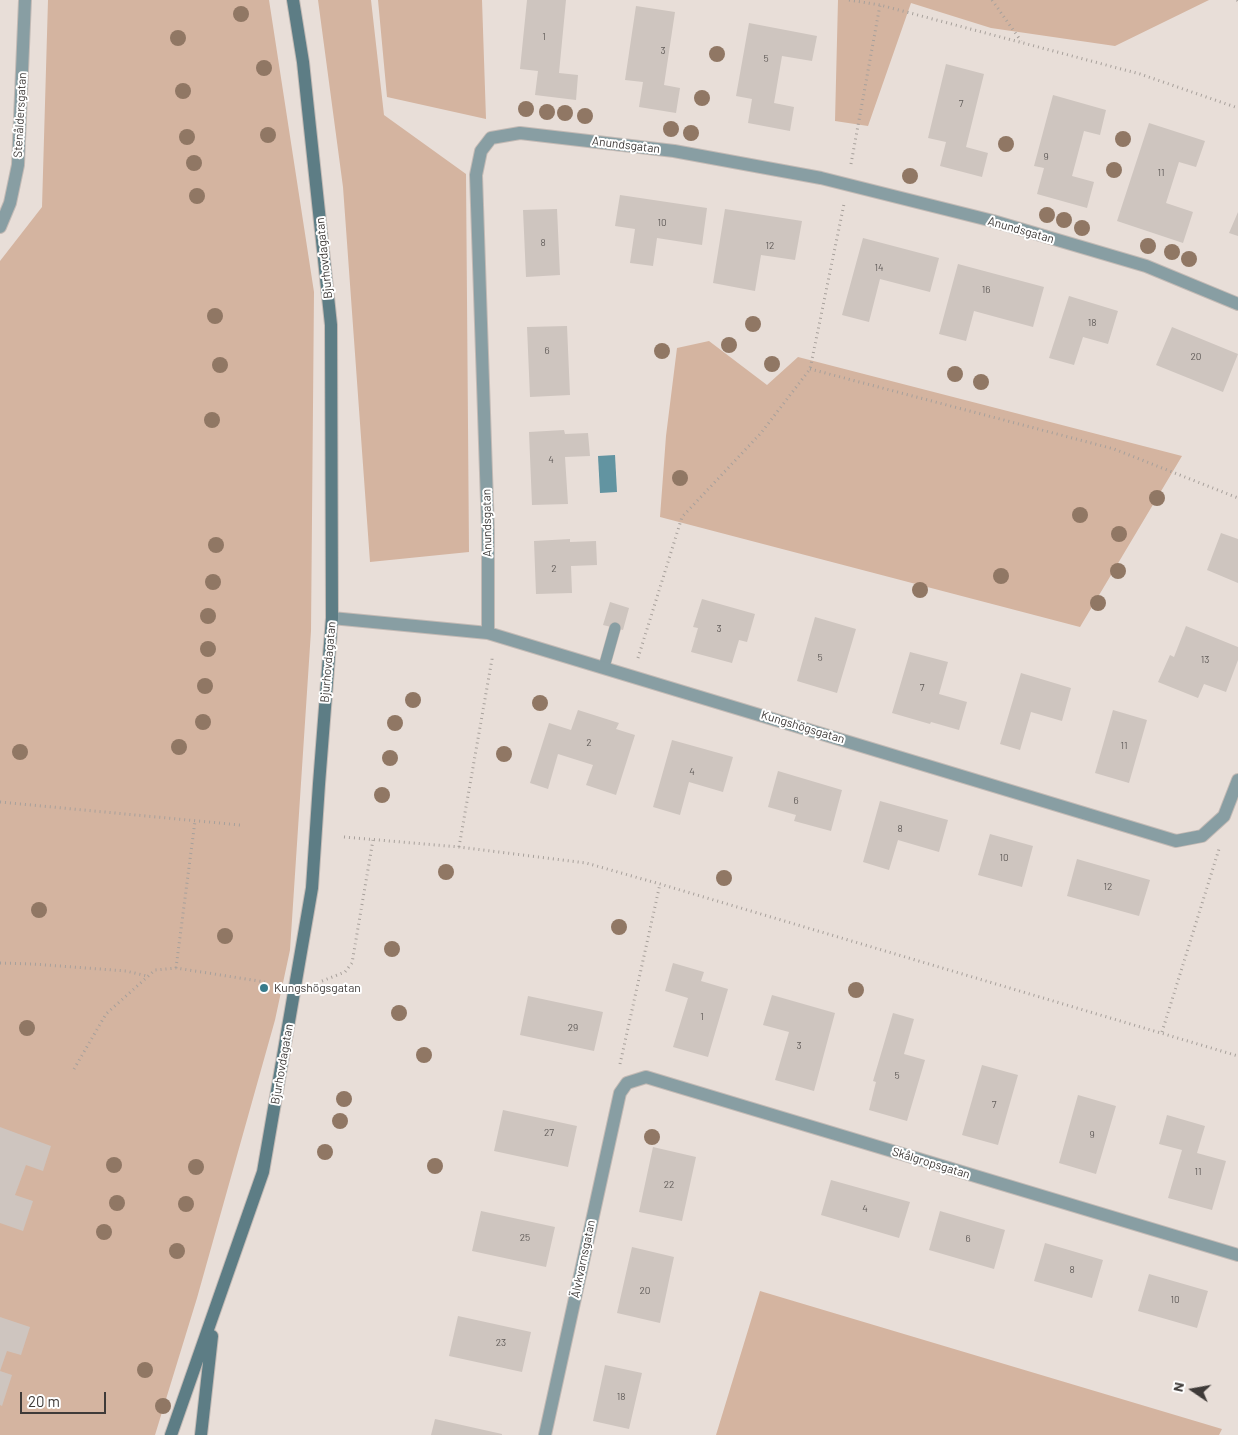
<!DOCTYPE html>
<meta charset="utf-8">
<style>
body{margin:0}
#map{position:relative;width:1238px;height:1435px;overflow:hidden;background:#e8ded8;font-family:Barlow,sans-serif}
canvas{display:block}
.north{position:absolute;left:1168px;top:1365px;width:50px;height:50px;-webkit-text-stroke:4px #fff;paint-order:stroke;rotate:282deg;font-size:14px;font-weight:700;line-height:20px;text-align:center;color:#3e3a38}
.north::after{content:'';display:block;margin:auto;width:18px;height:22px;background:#3e3a38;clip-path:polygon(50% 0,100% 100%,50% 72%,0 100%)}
.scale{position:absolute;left:20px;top:1392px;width:86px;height:22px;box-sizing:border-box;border:2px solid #3e3a38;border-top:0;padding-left:6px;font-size:15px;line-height:18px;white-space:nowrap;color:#3e3a38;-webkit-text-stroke:4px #fff;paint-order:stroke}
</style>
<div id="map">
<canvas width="1238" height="1435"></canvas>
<div class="north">N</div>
<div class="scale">20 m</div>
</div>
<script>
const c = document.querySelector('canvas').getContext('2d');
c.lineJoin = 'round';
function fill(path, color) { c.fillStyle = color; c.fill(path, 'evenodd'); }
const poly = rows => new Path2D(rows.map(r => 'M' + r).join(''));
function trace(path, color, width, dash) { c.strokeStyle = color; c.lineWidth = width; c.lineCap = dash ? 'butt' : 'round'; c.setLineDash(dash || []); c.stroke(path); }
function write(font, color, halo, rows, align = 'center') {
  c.font = font + ' Barlow,sans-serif'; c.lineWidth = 4; c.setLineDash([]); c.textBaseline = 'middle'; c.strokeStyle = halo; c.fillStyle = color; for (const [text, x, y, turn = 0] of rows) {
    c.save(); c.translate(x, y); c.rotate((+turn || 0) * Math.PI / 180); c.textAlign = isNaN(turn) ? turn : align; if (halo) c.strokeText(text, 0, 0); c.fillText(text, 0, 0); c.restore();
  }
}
fill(poly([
 [48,0,269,0,314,292,311,631,290,950,275,1020,197,1298,155,1435,0,1435,0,261,42,207],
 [318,0,371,0,384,115,466,174,469,552,370,562,343,187],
 [378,0,482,0,486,119,387,97],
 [838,0,1209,0,1115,46,991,28,911,3,868,126,835,121],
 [709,341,767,385,798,357,1182,456,1080,627,660,517,666,436,677,348],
 [760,1291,1222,1429,1219,1435,716,1435]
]), '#d4b4a0');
fill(poly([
 [615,455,617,492,600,493,598,456]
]), '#6294a1');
fill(poly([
 [527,0,566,0,559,73,578,75,576,100,535,95,538,71,520,69],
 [636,6,675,12,664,85,680,88,676,113,639,107,643,82,625,80],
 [749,23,817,36,812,61,782,56,774,103,794,107,790,131,748,123,752,99,736,96],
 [946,64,984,74,966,147,988,153,982,177,940,166,946,142,928,138],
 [1053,95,1106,110,1100,135,1084,131,1072,176,1094,182,1087,208,1037,194,1044,168,1034,166],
 [1149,123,1205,141,1196,167,1179,162,1166,203,1193,212,1183,243,1117,221],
 [620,195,707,208,702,245,657,238,653,266,630,263,635,229,615,226],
 [557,209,560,275,526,277,523,210],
 [725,209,802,221,795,260,761,255,755,291,713,283],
 [1238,212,1238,236,1229,233],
 [863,238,939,258,930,292,880,279,869,322,842,315],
 [958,264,1044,287,1033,327,974,311,966,341,939,334],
 [1069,296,1118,311,1108,344,1083,337,1074,365,1049,358],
 [567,326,570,395,530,397,527,327],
 [1172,327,1238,354,1223,392,1156,365],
 [564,430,565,434,588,433,590,456,565,457,568,504,532,505,529,432],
 [1221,533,1238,539,1238,583,1207,570],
 [570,539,570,542,596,541,597,565,571,566,572,593,536,594,534,541],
 [702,599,755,614,747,642,739,640,732,663,691,652,698,628,693,627],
 [610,602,629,608,623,630,603,625],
 [815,617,856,629,837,693,797,681],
 [1186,626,1238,647,1238,660,1226,692,1204,684,1198,698,1158,682,1170,655,1174,657],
 [910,652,948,662,939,694,967,702,959,730,931,722,930,724,892,713],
 [1021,673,1071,688,1062,721,1031,712,1020,750,1000,744],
 [578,710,619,723,616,729,635,735,616,795,586,785,593,765,558,754,548,789,530,783,549,723,571,730],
 [1113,710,1147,720,1129,783,1095,773],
 [672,740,733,757,723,792,689,782,680,815,653,807],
 [778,771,842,790,831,831,794,821,796,815,768,807],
 [880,801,948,820,939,852,898,840,889,870,863,862],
 [990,834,1033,846,1022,887,978,875],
 [1077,859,1150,880,1139,916,1067,896],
 [673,963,704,972,701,981,728,989,708,1057,673,1047,688,998,665,991],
 [772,995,835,1013,814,1091,775,1080,789,1032,763,1025],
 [528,996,603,1012,594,1051,520,1035],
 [893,1013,914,1019,904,1054,925,1060,907,1121,869,1110,876,1082,873,1081],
 [982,1065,1018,1075,998,1145,962,1135],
 [1078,1095,1116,1106,1096,1174,1059,1163],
 [503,1110,577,1126,568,1167,494,1151],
 [1167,1115,1205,1126,1197,1153,1226,1161,1212,1210,1168,1198,1182,1150,1159,1144],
 [0,1127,51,1146,43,1171,26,1165,15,1195,33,1201,23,1231,0,1223],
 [653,1147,696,1157,682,1221,639,1212],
 [831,1180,910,1202,899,1238,821,1215],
 [481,1211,555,1227,546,1267,472,1251],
 [940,1211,1005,1230,994,1269,929,1250],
 [1045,1243,1103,1260,1092,1298,1034,1281],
 [632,1247,674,1257,660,1323,617,1313],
 [1149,1274,1208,1291,1197,1328,1138,1311],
 [458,1316,531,1332,522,1372,449,1356],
 [0,1317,30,1327,21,1355,7,1351,0,1371,12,1375,2,1406,0,1405],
 [605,1365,642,1373,629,1429,593,1421],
 [435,1419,502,1434,502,1435,431,1435]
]), '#cec5bf');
const service = poly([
 [604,667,615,628]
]);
const minor = poly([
 [0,227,10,203,18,165,25,0],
 [332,618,488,633,1176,841,1202,836,1224,816,1238,780],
 [488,633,488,532,476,175,481,151,491,138,520,133,674,151,821,178,993,221,1146,266,1238,304],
 [545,1435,620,1093,627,1083,646,1077,1238,1255]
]);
const secondary = poly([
 [171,1435,263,1172,312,888,319,784,332,618,331,325,303,62,293,0],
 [201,1435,212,1336]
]);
trace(service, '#c3bab5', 12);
trace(minor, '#c3bab5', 14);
trace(secondary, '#c3bab5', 14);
trace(poly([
 [849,0,880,5],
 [992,0,1021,41],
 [1237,0,1238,1],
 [851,164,880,5,1140,74,1238,108],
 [810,369,1114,449,1238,498],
 [638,658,682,517,761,433,810,369,844,204],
 [0,802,240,825],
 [344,837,459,847,586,863,660,884,1238,1056],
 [459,847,492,659,492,656],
 [0,963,33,964,126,971,147,976],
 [176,968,195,821],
 [322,981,345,972,352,963,373,840],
 [1162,1032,1219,849],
 [620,1064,660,884],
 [74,1069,106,1014,155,970,176,968,265,982]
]), '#a7a09b', 3, [1, 4]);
trace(service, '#889ea3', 11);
trace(minor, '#889ea3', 12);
trace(secondary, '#5d7d85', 12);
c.fillStyle = '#907764';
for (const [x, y] of [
 [241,14],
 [178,38],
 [717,54],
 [264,68],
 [183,91],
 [702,98],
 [526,109],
 [547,112],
 [565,113],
 [585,116],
 [671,129],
 [691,133],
 [268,135],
 [187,137],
 [1123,139],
 [1006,144],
 [194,163],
 [1114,170],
 [910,176],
 [197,196],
 [1047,215],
 [1064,220],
 [1082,228],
 [1148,246],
 [1172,252],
 [1189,259],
 [215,316],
 [753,324],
 [729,345],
 [662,351],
 [772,364],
 [220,365],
 [955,374],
 [981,382],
 [212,420],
 [680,478],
 [1157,498],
 [1080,515],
 [1119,534],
 [216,545],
 [1118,571],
 [1001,576],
 [213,582],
 [920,590],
 [1098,603],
 [208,616],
 [208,649],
 [205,686],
 [413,700],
 [540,703],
 [203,722],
 [395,723],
 [179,747],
 [20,752],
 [504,754],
 [390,758],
 [382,795],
 [446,872],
 [724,878],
 [39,910],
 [619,927],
 [225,936],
 [392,949],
 [856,990],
 [399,1013],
 [27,1028],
 [424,1055],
 [344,1099],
 [340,1121],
 [652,1137],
 [325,1152],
 [114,1165],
 [435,1166],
 [196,1167],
 [117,1203],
 [186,1204],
 [104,1232],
 [177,1251],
 [145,1370],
 [163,1406]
]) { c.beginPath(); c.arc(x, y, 8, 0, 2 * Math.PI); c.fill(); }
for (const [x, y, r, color] of [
 [264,988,5,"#387b8b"]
]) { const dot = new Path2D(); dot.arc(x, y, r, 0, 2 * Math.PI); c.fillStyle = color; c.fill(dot); trace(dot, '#fff', 2); }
write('10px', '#625d5a', null, [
 ["1",544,37],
 ["3",663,51],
 ["5",766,59],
 ["7",961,104],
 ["9",1046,157],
 ["11",1161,173],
 ["10",662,223],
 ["8",543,243],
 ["12",770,246],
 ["14",879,268],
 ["16",986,290],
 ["18",1092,323],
 ["6",547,351],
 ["20",1196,357],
 ["4",551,460],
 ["2",554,569],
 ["3",719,629],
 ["5",820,658],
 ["13",1205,660],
 ["7",922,688],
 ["2",589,743],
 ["11",1124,746],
 ["4",692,772],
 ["6",796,801],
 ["8",900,829],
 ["10",1004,858],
 ["12",1108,887],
 ["1",702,1017],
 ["29",573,1028],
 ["3",799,1046],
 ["5",897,1076],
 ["7",994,1105],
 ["27",549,1133],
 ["9",1092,1135],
 ["11",1198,1172],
 ["22",669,1185],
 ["4",865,1209],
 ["25",525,1238],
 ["6",968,1239],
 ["8",1072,1270],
 ["20",645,1291],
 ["10",1175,1300],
 ["23",501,1343],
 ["18",621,1397]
]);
write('12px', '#3e3a38', '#fff', [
 ["Stenåldersgatan",20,115,-87],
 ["Anundsgatan",626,145,7],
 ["Anundsgatan",1021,230,16],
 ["Bjurhovdagatan",324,258,-96],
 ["Anundsgatan",487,523,-91],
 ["Bjurhovdagatan",328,662,-85],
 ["Kungshögsgatan",803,727,17],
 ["Bjurhovdagatan",282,1064,-80],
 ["Skålgropsgatan",931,1163,17],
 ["Älvkvarnsgatan",583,1259,-78]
]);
write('12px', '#3e3a38', '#fff', [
 ["Kungshögsgatan",274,988]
], 'left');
</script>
